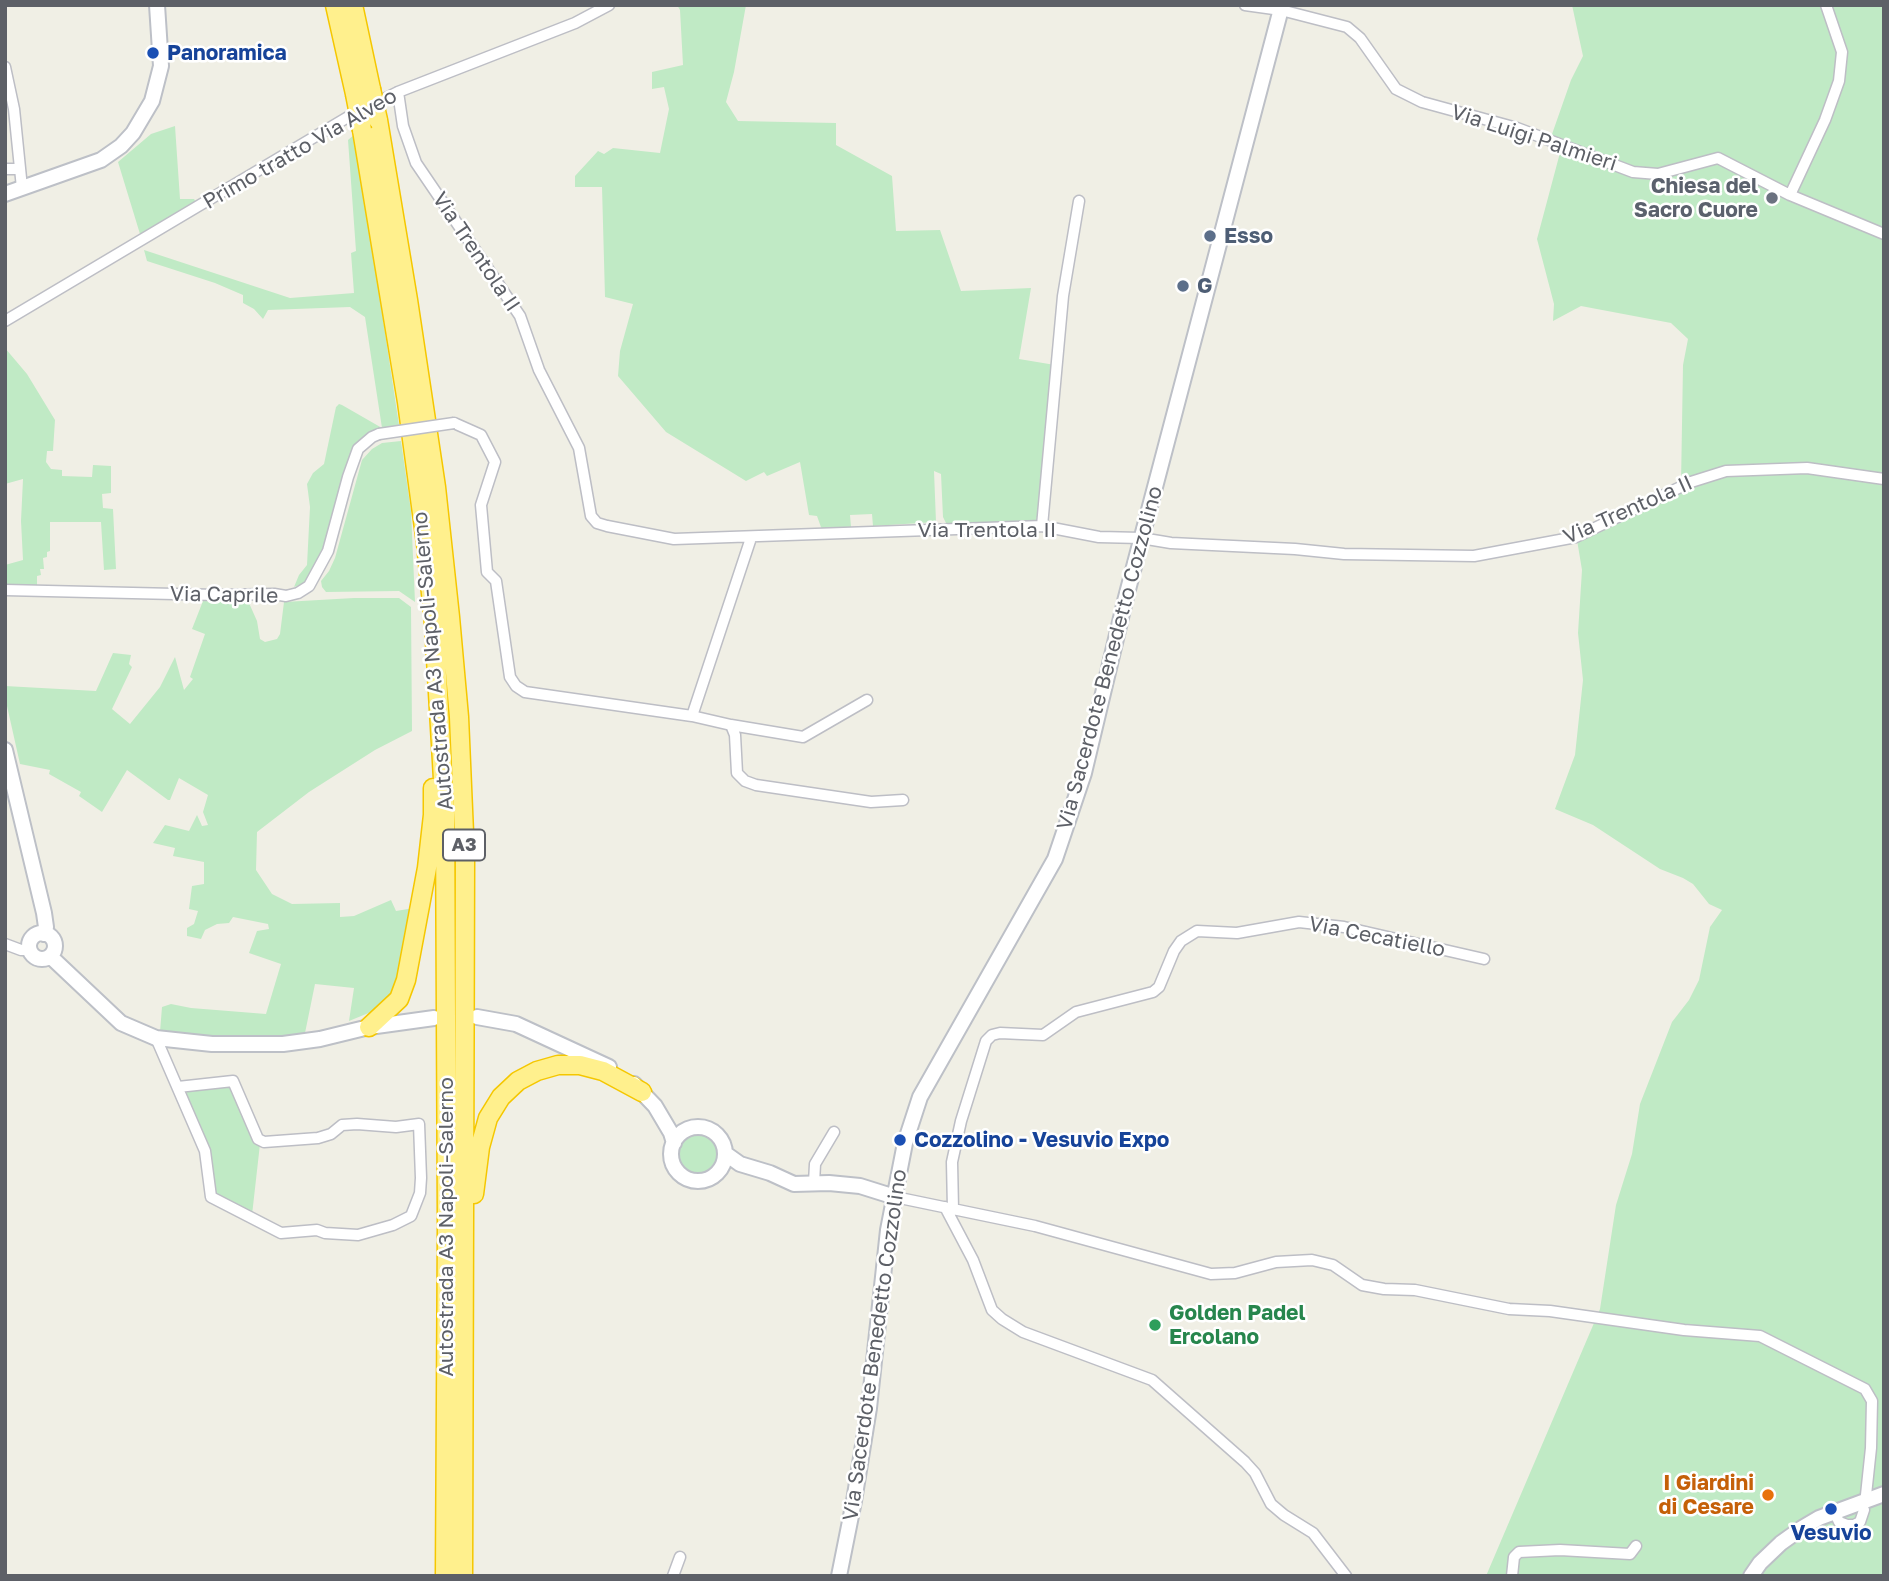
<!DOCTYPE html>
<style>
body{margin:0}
#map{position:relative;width:1889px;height:1581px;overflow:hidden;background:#f0efe5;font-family:"Golos Text",sans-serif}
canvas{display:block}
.frame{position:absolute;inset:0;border:7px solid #5d6067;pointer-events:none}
</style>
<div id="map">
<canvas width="1889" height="1581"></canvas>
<div class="frame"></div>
</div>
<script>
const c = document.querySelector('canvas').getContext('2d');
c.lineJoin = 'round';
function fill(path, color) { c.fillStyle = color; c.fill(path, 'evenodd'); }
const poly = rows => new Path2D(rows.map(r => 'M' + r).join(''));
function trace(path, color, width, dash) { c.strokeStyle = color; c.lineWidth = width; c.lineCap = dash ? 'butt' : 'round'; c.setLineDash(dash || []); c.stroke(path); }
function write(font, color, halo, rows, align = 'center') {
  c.font = font + ' "Golos Text",sans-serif'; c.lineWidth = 5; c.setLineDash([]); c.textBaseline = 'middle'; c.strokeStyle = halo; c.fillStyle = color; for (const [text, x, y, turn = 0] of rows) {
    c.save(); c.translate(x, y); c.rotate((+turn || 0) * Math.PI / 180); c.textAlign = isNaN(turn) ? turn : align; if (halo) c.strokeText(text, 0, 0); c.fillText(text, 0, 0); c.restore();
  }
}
fill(poly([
 [677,5,746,5,734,72,726,102,738,121,836,123,836,145,892,176,896,231,940,230,961,291,1031,288,1019,359,1055,365,1036,525,946,523,943,517,941,474,934,471,936,522,873,526,872,514,850,515,851,527,822,530,817,516,809,515,800,462,767,476,764,472,746,481,666,432,618,376,620,351,633,304,605,297,602,187,575,187,575,176,598,151,604,154,613,148,660,153,669,109,664,87,652,89,652,72,683,65,680,10],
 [1572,5,1884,5,1884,1576,1486,1576,1600,1309,1616,1205,1632,1154,1640,1104,1672,1022,1689,1000,1699,980,1710,927,1722,910,1709,904,1693,884,1683,878,1660,869,1593,825,1555,809,1575,755,1583,680,1578,633,1582,570,1576,534,1681,484,1683,365,1688,339,1671,323,1581,306,1553,321,1554,304,1537,239,1561,149,1551,137,1571,80,1583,56],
 [175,126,180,199,194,199,196,202,140,234,118,162,151,134],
 [355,134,399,425,383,429,355,449,347,464,321,560,306,583,294,587,299,575,307,565,310,507,307,484,313,473,324,464,336,407,339,404,342,405,382,428,365,317,350,307,268,310,263,319,254,309,243,303,243,295,215,283,147,261,144,250,290,298,354,293,351,253,356,251,348,140],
 [5,348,27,374,55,420,53,451,47,451,46,462,51,469,62,470,62,476,92,477,93,465,111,466,111,493,102,494,103,508,113,509,116,569,104,570,101,522,50,522,50,551,47,552,47,557,43,558,44,569,40,569,41,575,37,576,37,587,5,587,5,565,23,560,21,521,23,479,5,484],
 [401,441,411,511,415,602,399,591,326,592,322,587,321,581,329,571,335,558,362,460,372,449,382,443],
 [354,598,399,598,411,607,412,731,375,750,309,792,257,832,256,870,272,894,292,904,340,903,340,917,354,916,391,900,396,911,414,908,397,983,385,1003,371,1012,349,1021,354,988,315,984,305,1033,249,1041,160,1032,162,1007,171,1004,191,1008,266,1014,281,964,249,953,257,931,269,929,268,924,233,917,229,923,217,924,205,930,201,939,187,936,187,928,194,924,198,911,189,909,192,886,204,884,204,862,173,856,175,848,153,843,165,825,189,831,197,815,202,826,208,825,203,812,208,795,179,778,170,800,168,800,127,770,102,812,79,796,81,792,49,774,50,770,20,764,5,697,5,686,96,691,113,653,131,655,129,664,132,667,112,709,130,724,160,687,175,657,184,690,193,679,190,677,205,634,192,629,203,601,249,603,257,621,260,639,265,642,277,639,280,634,284,602],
 [231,1085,260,1144,252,1215,216,1196,212,1188,212,1164,185,1089],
 '677 1154a21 21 0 1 1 42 0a21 21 0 1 1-42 0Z'
]), '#c0eac5');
const street = poly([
 [1245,5,1281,10,1347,27,1360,38,1396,89,1422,102,1517,128,1633,172,1658,174,1718,158,1790,195,1884,234],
 [5,67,14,109,22,188],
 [398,92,403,126,416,163,520,316,539,370,579,448,591,516,597,523,607,526,674,539,1042,526,1099,537,1141,538,1171,543,1295,549,1344,554,1474,556,1576,537,1691,482,1726,471,1807,468,1884,479],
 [5,169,20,169],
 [1790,195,1825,120,1839,81,1842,52,1826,5],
 [5,321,348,117,398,92,575,23,609,5],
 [454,423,481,435,495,462,481,505,487,572,496,581,510,677,516,686,525,692,692,716,751,538],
 [1042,526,1063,296,1079,201],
 [5,590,217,595,274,594,286,596,298,593,309,586,328,551,348,477,358,449,372,437,379,434],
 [692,716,731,725,803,737,867,700],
 [731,725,735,735,737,773,745,781,756,785,871,802,903,800],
 [5,944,21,950,29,950],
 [156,1038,205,1151,211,1197,281,1233,317,1230,325,1233,358,1235,393,1225,411,1216,420,1193,421,1178,419,1124,396,1127,357,1124,342,1125,331,1134,318,1138,264,1142,258,1139,233,1081,178,1087],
 [814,1183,815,1164,834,1132],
 [895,1197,1035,1226,1211,1274,1235,1273,1276,1262,1312,1260,1333,1265,1362,1285,1384,1289,1415,1290,1509,1309,1550,1311,1684,1330,1760,1336,1865,1389,1872,1401,1871,1448,1866,1495],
 [945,1207,973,1260,992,1310,1002,1319,1023,1332,1152,1380,1245,1462,1255,1473,1271,1504,1284,1515,1313,1533,1346,1576],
 [953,1209,952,1162,961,1121,986,1041,992,1035,1000,1033,1043,1035,1076,1012,1153,992,1159,987,1174,951,1181,941,1197,931,1237,933,1299,922,1344,927,1484,959],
 [1835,1513,1839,1522,1847,1525,1854,1525,1860,1522,1864,1510],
 [673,1576,680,1557],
 [1512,1576,1514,1557,1519,1552,1560,1550,1630,1554,1636,1546]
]);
const secondary = poly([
 [5,194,101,160,121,146,133,133,152,101,161,66,157,5],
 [5,750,44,913,46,927,44,934],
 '29 946a13 13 0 1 1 26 0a13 13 0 1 1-26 0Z',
 [50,956,121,1023,156,1038,212,1044,283,1044,320,1039,369,1027,434,1018],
 [477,1017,516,1024,609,1067],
 [634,1084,655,1106,671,1133,674,1143],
 '671 1154a27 27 0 1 1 54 0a27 27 0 1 1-54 0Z',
 [726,1154,740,1164,770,1173,794,1184,829,1183,860,1186,895,1197],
 [839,1576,854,1501,869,1408,888,1230,905,1143,920,1097,1055,859,1084,773,1125,601,1282,5],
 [1751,1576,1760,1563,1781,1543,1802,1528,1819,1518,1884,1494]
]);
const highway = poly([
 [335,5,355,94],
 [353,5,371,89],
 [378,120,408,300,436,487,450,617,459,717,465,856,463,1576],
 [362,130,407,402,426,543,434,624,445,814,447,1224,445,1576],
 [369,1027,399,999,406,980,427,868,433,815,433,788],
 [474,1194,480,1147,488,1118,501,1097,518,1081,537,1071,558,1065,580,1065,603,1071,642,1092]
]);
trace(street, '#bdbec5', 13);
trace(secondary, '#bdc0c7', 18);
trace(highway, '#f5c700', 21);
trace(street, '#fff', 10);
trace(secondary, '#fff', 14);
trace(highway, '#fff08d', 18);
const streetBridge = poly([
 [379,434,454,423]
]);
const highwayBridge = poly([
 [371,89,378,120],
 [355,94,362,130]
]);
trace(streetBridge, '#bdbec5', 13, []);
trace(highwayBridge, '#f5c700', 21, []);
trace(streetBridge, '#fff', 10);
trace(highwayBridge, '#fff08d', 18);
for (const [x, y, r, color] of [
 [153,53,7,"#1a4fb4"],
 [1772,198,7,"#6b7280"],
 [1210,236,7,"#5c6f8a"],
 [1183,286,7,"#5c6f8a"],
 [900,1140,7,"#1a4fb4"],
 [1155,1325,7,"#2e9e5b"],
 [1768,1495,7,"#e8710a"],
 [1831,1509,7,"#1a4fb4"]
]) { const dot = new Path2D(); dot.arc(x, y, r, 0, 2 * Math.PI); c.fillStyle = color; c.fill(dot); trace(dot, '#fff', 2.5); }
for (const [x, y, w] of [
 [464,845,42]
]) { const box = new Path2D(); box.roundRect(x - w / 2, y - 15.5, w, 31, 5); c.fillStyle = '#fff'; c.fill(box); trace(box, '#5d6067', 2); }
write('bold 19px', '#5d6067', null, [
 ["A3",464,845]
]);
write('bold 21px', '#164399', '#fff', [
 ["Panoramica",167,53],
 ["Cozzolino - Vesuvio Expo",914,1140],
 ["Vesuvio",1831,1533,"center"]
], 'left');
write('21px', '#5d6067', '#fff', [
 ["Via Luigi Palmieri",1534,138,18],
 ["Primo tratto Via Alveo",300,149,-30],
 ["Via Trentola II",476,252,56],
 ["Via Trentola II",1628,510,-24],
 ["Via Trentola II",987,530],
 ["Via Caprile",224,595,1],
 ["Via Sacerdote Benedetto Cozzolino",1110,658,-75],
 ["Autostrada A3 Napoli-Salerno",433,661,-95],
 ["Via Cecatiello",1377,937,11],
 ["Autostrada A3 Napoli-Salerno",446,1227,-90],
 ["Via Sacerdote Benedetto Cozzolino",875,1345,-82]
]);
write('bold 21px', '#5b616d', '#fff', [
 ["Chiesa del",1758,186],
 ["Sacro Cuore",1758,210]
], 'right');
write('bold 21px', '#4e5e75', '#fff', [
 ["Esso",1224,236],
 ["G",1197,286]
], 'left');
write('bold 21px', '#27864d', '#fff', [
 ["Golden Padel",1169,1313],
 ["Ercolano",1169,1337]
], 'left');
write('bold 21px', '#c56008', '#fff', [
 ["I Giardini",1754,1483],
 ["di Cesare",1754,1507]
], 'right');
</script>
